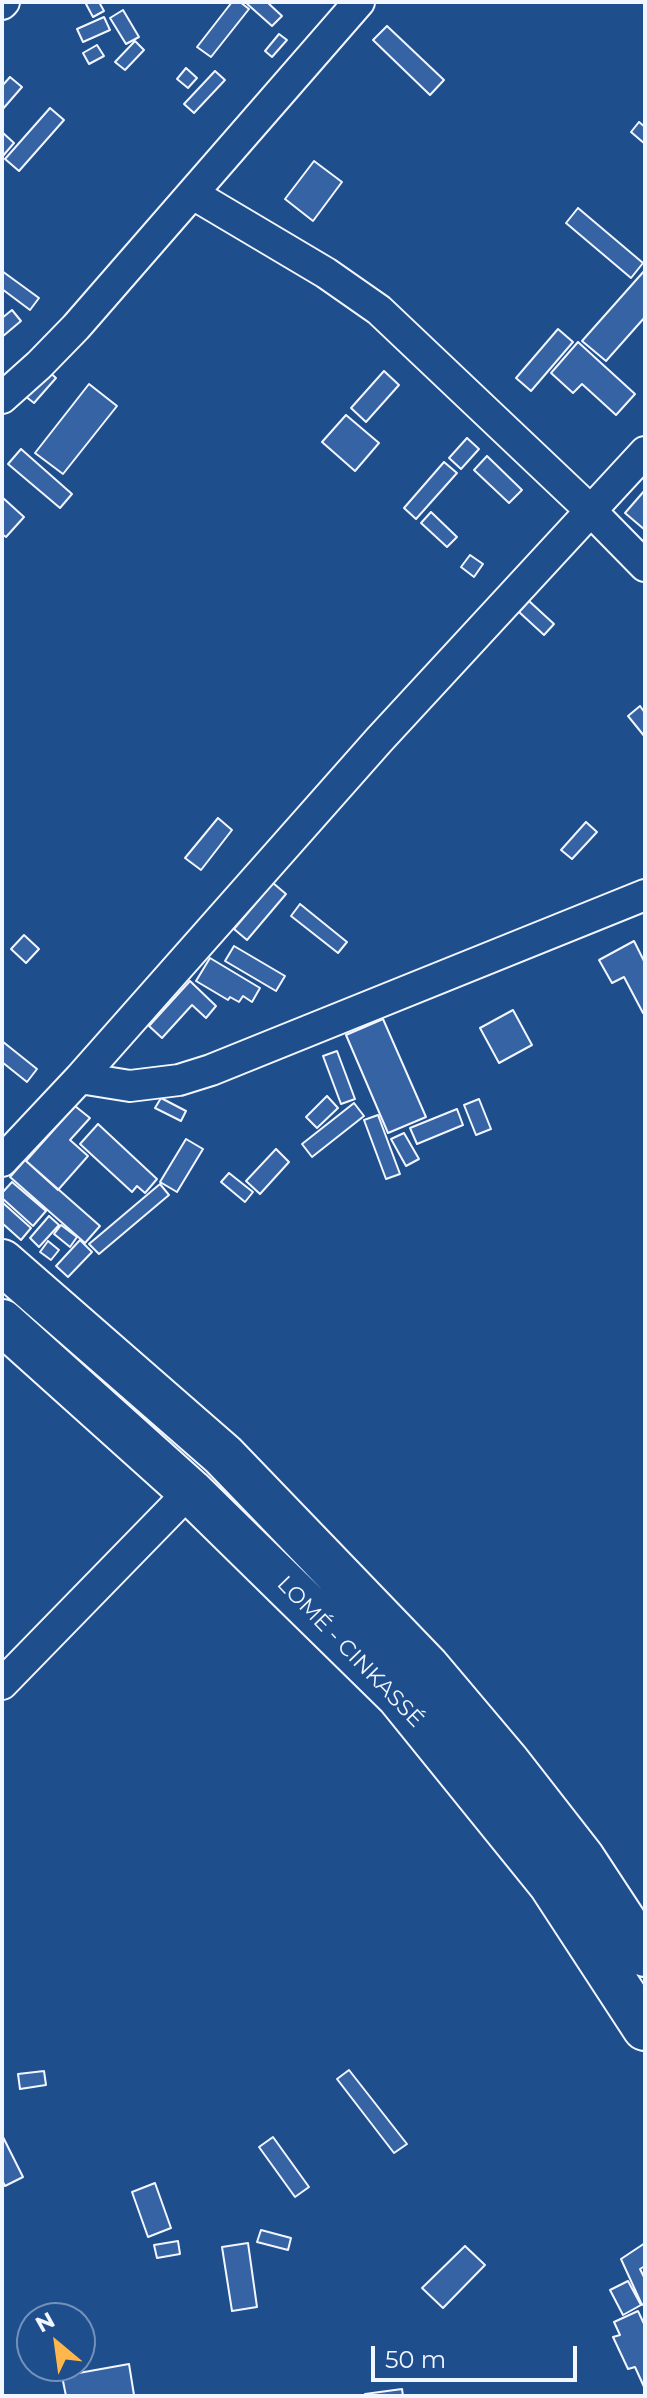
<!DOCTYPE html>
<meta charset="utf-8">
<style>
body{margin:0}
#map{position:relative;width:647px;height:2398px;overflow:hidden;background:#1f4e8c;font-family:Montserrat,sans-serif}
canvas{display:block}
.frame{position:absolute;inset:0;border:4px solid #f2f6ff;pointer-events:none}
.north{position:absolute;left:16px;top:2302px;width:80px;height:80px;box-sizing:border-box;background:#1f4e8c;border:2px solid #7391ba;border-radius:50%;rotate:331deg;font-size:22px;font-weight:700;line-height:32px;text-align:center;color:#f2f6ff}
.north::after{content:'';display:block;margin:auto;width:28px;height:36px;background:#ffb74d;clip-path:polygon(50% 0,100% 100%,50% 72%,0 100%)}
.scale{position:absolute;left:371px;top:2346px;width:206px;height:36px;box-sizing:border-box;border:4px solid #f2f6ff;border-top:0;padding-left:10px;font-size:24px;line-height:28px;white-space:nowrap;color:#f2f6ff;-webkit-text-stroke:6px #1f4e8c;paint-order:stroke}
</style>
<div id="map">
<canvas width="647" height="2398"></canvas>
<div class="frame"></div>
<div class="north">N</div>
<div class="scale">50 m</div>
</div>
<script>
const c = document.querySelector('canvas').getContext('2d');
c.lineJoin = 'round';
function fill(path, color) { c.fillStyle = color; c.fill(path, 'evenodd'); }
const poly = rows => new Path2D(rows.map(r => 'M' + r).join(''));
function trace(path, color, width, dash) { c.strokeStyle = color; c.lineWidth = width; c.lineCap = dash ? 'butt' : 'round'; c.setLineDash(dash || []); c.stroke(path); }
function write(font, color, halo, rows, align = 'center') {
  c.font = font + ' Montserrat,sans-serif'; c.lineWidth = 6; c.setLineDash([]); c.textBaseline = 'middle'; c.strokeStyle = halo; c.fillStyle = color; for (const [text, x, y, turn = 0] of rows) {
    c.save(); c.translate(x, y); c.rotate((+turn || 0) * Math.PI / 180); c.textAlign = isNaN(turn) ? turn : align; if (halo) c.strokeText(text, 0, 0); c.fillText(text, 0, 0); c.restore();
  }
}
const building = poly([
 [90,2,99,2,104,11,93,17,86,4,90,2],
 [232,2,240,2,249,9,211,57,197,47,232,2],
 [245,2,267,2,282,16,272,26,245,2],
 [123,10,139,37,126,44,110,18,123,10],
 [104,17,110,30,83,42,77,29,104,17],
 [387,26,444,80,430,95,373,40,387,26],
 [279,34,287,40,272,57,265,51,279,34],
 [135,41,144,50,125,70,115,62,135,41],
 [97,45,104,56,89,64,83,53,97,45],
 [186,68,197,78,188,88,177,79,186,68],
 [215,71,225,80,194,113,184,104,215,71],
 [10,77,22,87,2,110,2,86,10,77],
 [50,108,64,120,19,171,5,159,50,108],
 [639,122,645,127,645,144,631,132,639,122],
 [2,132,14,143,2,157,2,132],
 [314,161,342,182,313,221,285,199,314,161],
 [578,208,643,263,631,278,566,223,578,208],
 [645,270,645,317,606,361,582,341,645,270],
 [2,271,39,298,30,310,2,289,2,271],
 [12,310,21,321,2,337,2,318,12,310],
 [558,329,573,342,531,391,516,378,558,329],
 [578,342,635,394,616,415,582,384,573,393,551,373,578,342],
 [48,371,56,378,34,403,25,396,48,371],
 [384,371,399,385,366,422,351,408,384,371],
 [89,384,117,406,63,474,35,453,89,384],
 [346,415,379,443,355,471,322,442,346,415],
 [467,438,479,449,461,469,449,458,467,438],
 [21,449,72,494,60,508,8,464,21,449],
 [487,456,522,490,509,503,474,470,487,456],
 [444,462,457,473,416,519,404,508,444,462],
 [645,490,645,530,625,513,645,490],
 [2,497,24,517,6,537,2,534,2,497],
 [431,512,457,537,447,547,421,523,431,512],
 [470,555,483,564,474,577,461,567,470,555],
 [529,601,554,624,544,635,519,612,529,601],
 [640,706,645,713,645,737,628,716,640,706],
 [218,818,232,830,201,870,185,858,218,818],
 [586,822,597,832,572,859,561,850,586,822],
 [273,883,286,894,247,940,234,929,273,883],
 [300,904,347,942,338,953,291,916,300,904],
 [24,935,39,949,26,963,11,949,24,935],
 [634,941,645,963,645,1012,643,1013,624,977,612,983,599,960,634,941],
 [234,946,285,976,276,991,225,961,234,946],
 [210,958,260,988,252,1002,243,996,239,1002,230,997,228,1000,196,981,210,958],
 [190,981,216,1006,206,1018,192,1005,162,1038,149,1026,190,981],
 [513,1010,532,1045,499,1063,480,1028,513,1010],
 [383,1019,426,1117,388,1133,346,1035,383,1019],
 [2,1041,37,1069,27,1082,2,1062,2,1041],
 [337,1051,355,1099,341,1104,323,1056,337,1051],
 [327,1096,338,1108,317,1128,306,1117,327,1096],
 [161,1098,186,1111,181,1121,155,1108,161,1098],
 [479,1099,491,1129,476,1135,464,1105,479,1099],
 [354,1103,364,1116,312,1157,302,1144,354,1103],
 [75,1106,90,1118,70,1140,88,1156,58,1190,26,1161,75,1106],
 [457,1109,463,1125,417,1144,410,1128,457,1109],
 [378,1115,400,1174,386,1179,364,1120,378,1115],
 [98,1124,157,1179,145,1193,137,1186,132,1192,80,1144,98,1124],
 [404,1133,419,1159,406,1166,391,1139,404,1133],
 [186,1139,203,1149,177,1192,160,1182,186,1139],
 [276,1149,289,1162,260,1194,246,1181,276,1149],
 [25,1160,100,1226,85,1243,10,1177,25,1160],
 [229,1173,253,1192,245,1202,221,1182,229,1173],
 [12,1182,46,1211,33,1226,2,1198,2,1193,12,1182],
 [160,1184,169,1195,99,1254,89,1244,160,1184],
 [2,1202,31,1228,21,1240,2,1223,2,1202],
 [49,1216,59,1225,39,1247,30,1238,49,1216],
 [61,1225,77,1237,70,1247,54,1234,61,1225],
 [80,1240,92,1252,68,1277,56,1266,80,1240],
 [48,1241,59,1250,51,1260,40,1252,48,1241],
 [349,2070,407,2144,394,2153,337,2079,349,2070],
 [44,2071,46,2085,20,2089,18,2074,44,2071],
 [2,2135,23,2177,5,2186,2,2180,2,2135],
 [273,2137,309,2187,295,2197,259,2147,273,2137],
 [155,2183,171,2228,148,2237,132,2192,155,2183],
 [261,2230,291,2238,288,2250,257,2242,261,2230],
 [178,2241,180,2254,157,2258,154,2245,178,2241],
 [248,2243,257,2307,232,2311,222,2247,248,2243],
 [645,2243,645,2266,640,2269,645,2279,645,2303,642,2305,621,2259,645,2243],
 [465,2246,485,2265,443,2308,422,2288,465,2246],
 [628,2281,641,2305,623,2315,610,2290,628,2281],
 [638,2311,645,2326,645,2389,635,2367,628,2369,613,2337,620,2335,614,2322,638,2311],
 [129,2364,134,2395,66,2396,62,2376,129,2364],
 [402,2389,403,2396,365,2396,365,2394,402,2389]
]);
fill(building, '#3563a3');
trace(building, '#f2f6ff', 2);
const minor = poly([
 [2,4,4,2],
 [193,194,326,273,379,310,591,511,645,566],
 [2,398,39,365,76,327,359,2],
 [80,1078,130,1086,179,1080,211,1070,645,895],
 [2,1161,80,1078,379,740,645,452],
 [2,1684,190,1491]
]);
const highway = poly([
 [2,1262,223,1455,427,1667,508,1763,582,1858,645,1954],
 [2,1322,190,1491,398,1695,551,1884,645,2028]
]);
trace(minor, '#f2f6ff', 34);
trace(highway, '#f2f6ff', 48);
trace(minor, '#1f4e8c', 30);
trace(highway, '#1f4e8c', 44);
write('22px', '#f2f6ff', '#1f4e8c', [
 ["LOMÉ - CINKASSÉ",350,1652,46]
]);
</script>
